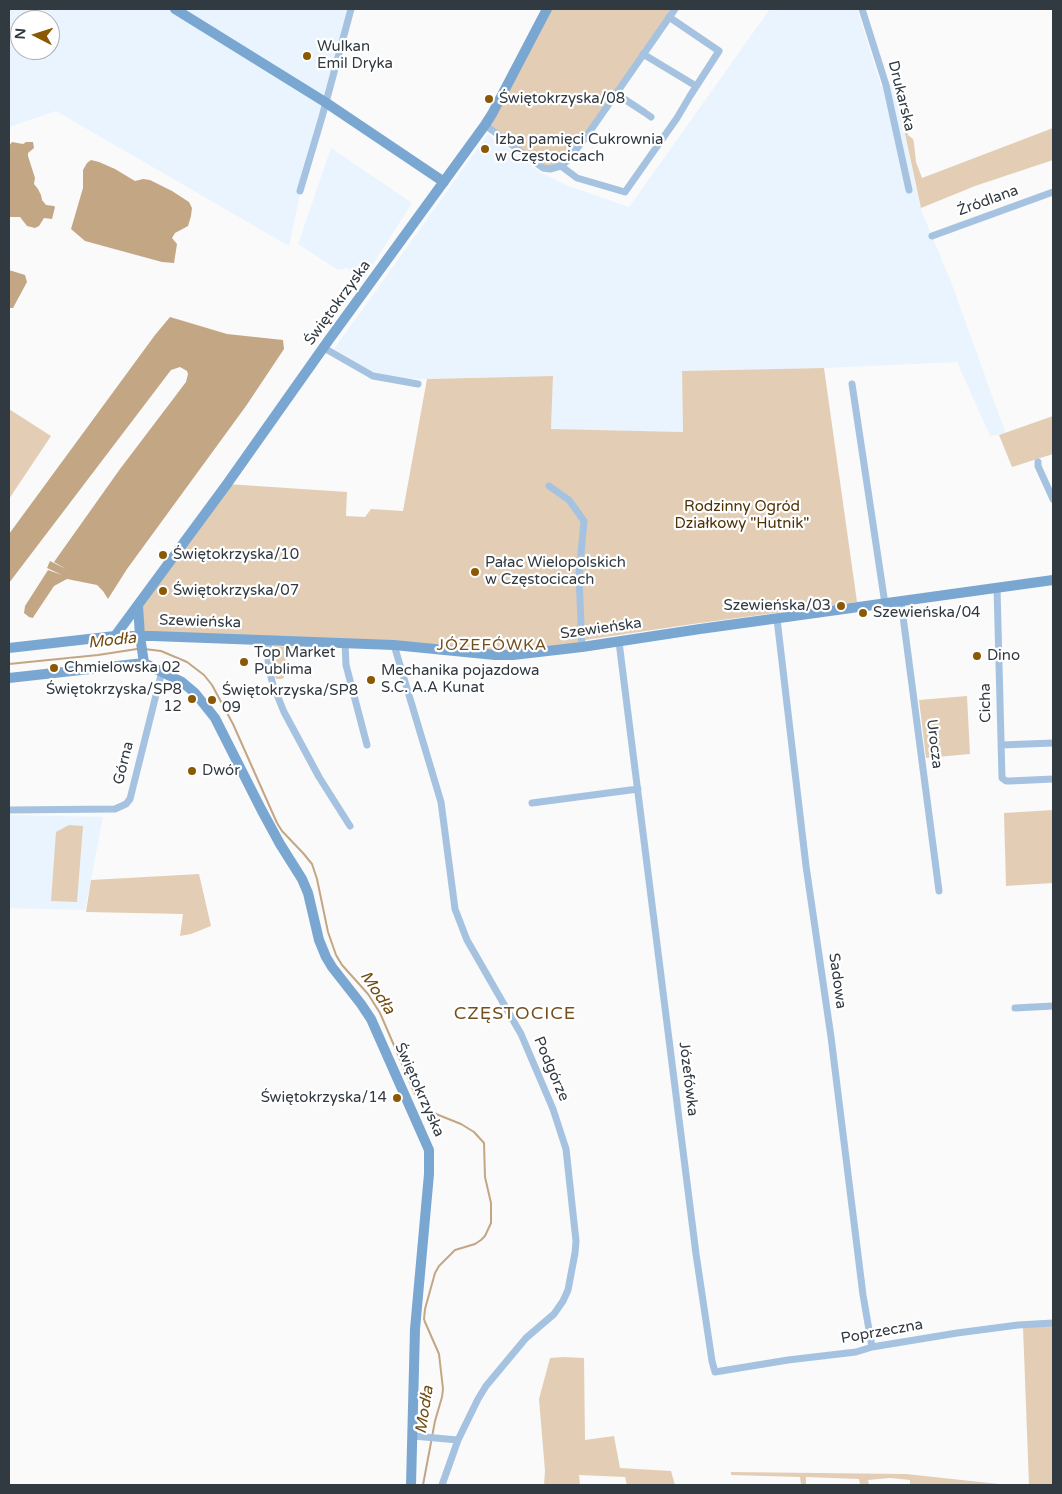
<!DOCTYPE html>
<meta charset="utf-8">
<style>
body{margin:0}
#map{position:relative;width:1062px;height:1494px;overflow:hidden;background:#fafafa;font-family:"Varela Round",sans-serif}
canvas{display:block}
.frame{position:absolute;inset:0;border:10px solid #313941;pointer-events:none}
.north{position:absolute;left:10px;top:10px;width:50px;height:50px;box-sizing:border-box;background:#fff;border:1px solid #adb0b3;border-radius:50%;rotate:275deg;font-size:14px;font-weight:700;line-height:20px;text-align:center;color:#313941}
.north::after{content:'';display:block;margin:auto;width:18px;height:22px;background:#8b5903;clip-path:polygon(50% 0,100% 100%,50% 72%,0 100%)}
</style>
<div id="map">
<canvas width="1062" height="1494"></canvas>
<div class="frame"></div>
<div class="north">N</div>
</div>
<script>
const c = document.querySelector('canvas').getContext('2d');
c.lineJoin = 'round';
function fill(path, color) { c.fillStyle = color; c.fill(path, 'evenodd'); }
const poly = rows => new Path2D(rows.map(r => 'M' + r).join(''));
function trace(path, color, width, dash) { c.strokeStyle = color; c.lineWidth = width; c.lineCap = dash ? 'butt' : 'round'; c.setLineDash(dash || []); c.stroke(path); }
function write(font, color, halo, rows, align = 'center') {
  c.font = font + ' "Varela Round",sans-serif'; c.lineWidth = 4.5; c.setLineDash([]); c.textBaseline = 'middle'; c.strokeStyle = halo; c.fillStyle = color; for (const [text, x, y, turn = 0] of rows) {
    c.save(); c.translate(x, y); c.rotate((+turn || 0) * Math.PI / 180); c.textAlign = isNaN(turn) ? turn : align; if (halo) c.strokeText(text, 0, 0); c.fillText(text, 0, 0); c.restore();
  }
}
fill(poly([
 [9,9,351,9,302,184,289,246,56,111,9,127],
 [20,20,50,20,50,50,20,50],
 [770,9,857,9,881,86,894,84,916,187,922,212,951,282,1006,434,990,436,957,362,824,368,682,371,683,432,562,430,551,429,553,376,418,379,389,377,377,374,334,349,488,134,540,172,568,186,629,207],
 [331,148,412,203,365,277,346,268,338,270,298,244],
 [9,815,103,817,85,910,9,908]
]), '#e9f4fe');
fill(poly([
 [547,9,675,9,568,160,550,169,485,125],
 [897,97,908,135,913,139,914,143,916,162,922,178,1053,128,1053,160,975,186,921,208],
 [824,368,857,602,693,624,585,640,579,574,582,647,513,655,140,636,138,606,227,484,347,492,346,516,365,517,371,509,403,511,427,379,553,376,551,429,683,432,682,371],
 [9,409,51,436,9,499],
 [1053,416,1053,454,1012,467,999,435],
 [274,646,295,647,295,651,288,655,285,661,283,666,284,678,281,679,276,679,274,673],
 [967,696,970,754,926,758,919,700],
 [1053,810,1053,883,1006,886,1004,813],
 [69,825,83,826,77,902,51,901,56,832],
 [199,874,211,926,191,934,180,936,183,914,86,912,91,880],
 [1053,1326,1053,1485,1029,1485,1023,1327],
 [564,1357,584,1358,585,1440,614,1436,620,1468,671,1471,675,1485,627,1485,625,1477,579,1475,580,1485,544,1485,545,1471,539,1399,550,1358],
 [731,1472,906,1474,1008,1485,910,1485,910,1480,890,1478,868,1480,869,1485,860,1485,859,1479,806,1477,806,1485,801,1485,800,1477,731,1475]
]), '#e3ceb5');
fill(poly([
 [12,142,23,144,26,142,33,142,34,148,28,153,28,156,35,178,34,184,38,189,41,195,42,200,46,205,54,206,55,207,52,219,44,218,39,226,35,228,27,226,20,217,9,217,9,146],
 [91,160,99,162,115,169,135,181,143,179,150,180,172,191,189,202,192,208,191,216,188,226,175,233,172,238,177,244,174,263,162,262,85,241,71,229,83,188,83,170,87,163],
 [9,270,25,275,27,282,13,308,9,308],
 [170,317,227,334,283,340,284,349,246,406,127,569,108,599,103,591,97,585,67,579,54,586,34,616,33,618,29,617,24,613,25,606,48,570,62,575,47,568,50,561,66,569,54,562,120,469,186,382,188,374,187,371,180,367,171,370,9,583,9,534,155,335]
]), '#c3a684');
trace(poly([
 [144,649,161,651,187,662,204,675,212,685,233,724,277,823,282,831,303,853,312,864,317,879,328,932,336,955,342,965,368,994,380,1013,415,1094,431,1112,461,1124,474,1132,484,1143,485,1177,491,1203,491,1223,485,1236,481,1240,475,1244,455,1250,439,1266,435,1273,425,1309,424,1319,425,1322,439,1354,443,1389,442,1397,435,1421,423,1485],
 [9,664,98,655,137,649]
]), '#c3a684', 2);
trace(poly([
 [862,9,886,85,909,190],
 [643,54,696,86],
 [615,93,644,112,651,117],
 [485,125,543,168,550,169,561,166,568,160,588,134,675,9],
 [561,166,577,178,625,192,677,118,690,96,719,51,669,17],
 [300,191,322,117,351,9],
 [932,236,1053,192],
 [324,348,373,376,418,384],
 [852,384,885,604],
 [1038,462,1038,466,1053,499],
 [549,486,569,500,584,521,579,575,582,647],
 [997,588,1002,778,1006,781,1010,781,1053,779],
 [901,601,939,891],
 [777,619,806,866,831,1037,863,1295,872,1347],
 [269,640,268,665,273,685,284,712,319,777,350,826],
 [619,642,696,1254,712,1361,715,1372,788,1360,856,1352,872,1347,957,1333,1018,1325,1053,1323],
 [345,643,346,665,367,745],
 [394,645,441,802,455,909,467,940,521,1034,553,1109,566,1149,576,1241,575,1253,568,1290,563,1301,554,1314,526,1338,486,1386,478,1399,458,1440,442,1485],
 [1001,745,1053,743],
 [532,803,638,789],
 [9,810,115,809,126,804,130,799,162,671],
 [1015,1008,1053,1006],
 [413,1436,458,1440]
]), '#a5c3e0', 7);
trace(poly([
 [175,9,325,102,444,182],
 [138,606,140,636,144,663],
 [115,636,227,484,328,341,485,125,492,114,547,9],
 [9,648,115,636,153,636,394,645,495,655,513,655,582,647,700,629,1053,580],
 [144,663,182,682,195,693,215,718,261,809,280,844,302,879,308,893,319,940,326,957,332,967,361,1004,371,1019,429,1150,429,1174,415,1329,411,1485],
 [9,678,144,663]
]), '#7aa7d2', 10);
for (const [x, y, r, color] of [
 [307,56,5,"#8b5903"],
 [489,99,5,"#8b5903"],
 [485,149,5,"#8b5903"],
 [163,555,5,"#8b5903"],
 [475,572,5,"#8b5903"],
 [163,591,5,"#8b5903"],
 [841,606,5,"#8b5903"],
 [863,613,5,"#8b5903"],
 [977,656,5,"#8b5903"],
 [244,662,5,"#8b5903"],
 [54,668,5,"#8b5903"],
 [371,680,5,"#8b5903"],
 [192,699,5,"#8b5903"],
 [212,700,5,"#8b5903"],
 [192,771,5,"#8b5903"],
 [397,1098,5,"#8b5903"]
]) { const dot = new Path2D(); dot.arc(x, y, r, 0, 2 * Math.PI); c.fillStyle = color; c.fill(dot); trace(dot, '#fff', 2); }
write('15px', '#313941', '#fff', [
 ["Wulkan",317,47],
 ["Emil Dryka",317,64],
 ["Świętokrzyska/08",499,99],
 ["Izba pamięci Cukrownia",495,140],
 ["w Częstocicach",495,157],
 ["Świętokrzyska/10",173,555],
 ["Pałac Wielopolskich",485,563],
 ["w Częstocicach",485,580],
 ["Świętokrzyska/07",173,591],
 ["Szewieńska/03",831,606,"right"],
 ["Szewieńska/04",873,613],
 ["Top Market",254,653],
 ["Publima",254,670],
 ["Dino",987,656],
 ["Chmielowska 02",64,668],
 ["Mechanika pojazdowa",381,671],
 ["S.C. A.A Kunat",381,688],
 ["Świętokrzyska/SP8",182,690,"right"],
 ["12",182,707,"right"],
 ["Świętokrzyska/SP8",222,691],
 ["09",222,708],
 ["Dwór",202,771],
 ["Świętokrzyska/14",387,1098,"right"]
], 'left');
write('15px', '#313941', '#fff', [
 ["Drukarska",901,96,76],
 ["Źródlana",988,201,-20],
 ["Świętokrzyska",338,303,-54],
 ["Szewieńska",200,622,2],
 ["Szewieńska",601,629,-8],
 ["Cicha",986,703,-91],
 ["Urocza",934,744,83],
 ["Górna",124,763,-76],
 ["Sadowa",837,981,82],
 ["Podgórze",551,1069,67],
 ["Józefówka",688,1079,83],
 ["Świętokrzyska",419,1090,66],
 ["Poprzeczna",882,1332,-10]
]);
write('15px', '#4e3104', '#fff', [
 ["Rodzinny Ogród",742,507],
 ["Działkowy \"Hutnik\"",742,524]
]);
write('italic 16px', '#704a0f', '#fff', [
 ["Modła",112,641,-6],
 ["Modła",377,993,56],
 ["Modła",425,1410,-81]
]);
c.letterSpacing = '1px';
write('16px', '#734f1e', '#fff', [
 ["JÓZEFÓWKA",492,646]
]);
c.letterSpacing = '0px';
c.letterSpacing = '1px';
write('18px', '#734f1e', '#fff', [
 ["CZĘSTOCICE",515,1014]
]);
c.letterSpacing = '0px';
</script>
